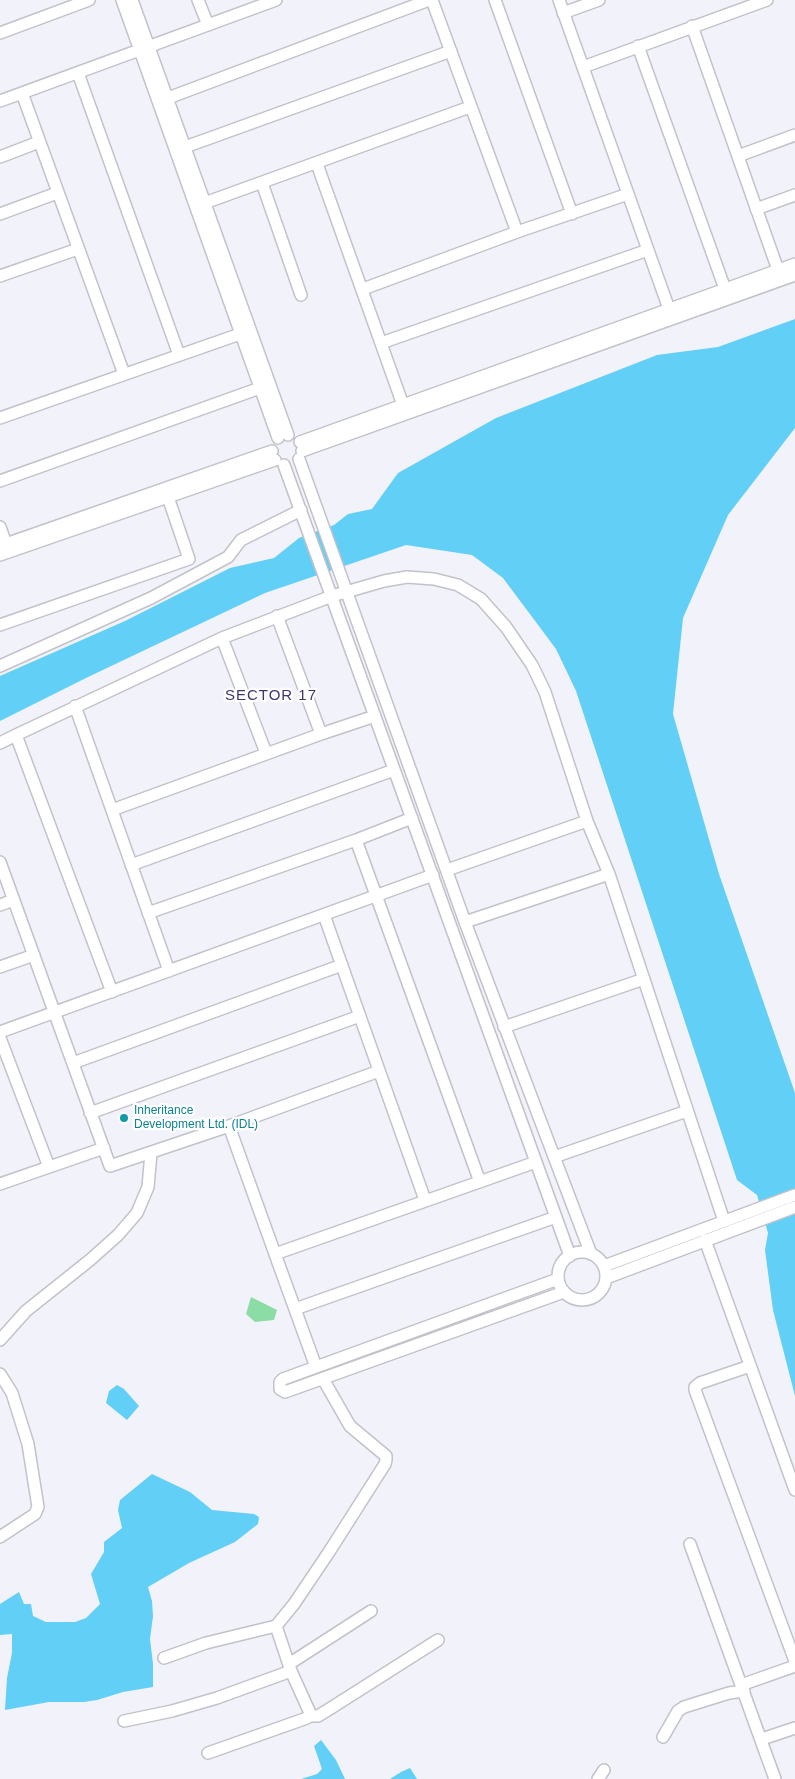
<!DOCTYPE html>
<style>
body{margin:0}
canvas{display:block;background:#f2f2fa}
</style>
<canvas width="795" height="1779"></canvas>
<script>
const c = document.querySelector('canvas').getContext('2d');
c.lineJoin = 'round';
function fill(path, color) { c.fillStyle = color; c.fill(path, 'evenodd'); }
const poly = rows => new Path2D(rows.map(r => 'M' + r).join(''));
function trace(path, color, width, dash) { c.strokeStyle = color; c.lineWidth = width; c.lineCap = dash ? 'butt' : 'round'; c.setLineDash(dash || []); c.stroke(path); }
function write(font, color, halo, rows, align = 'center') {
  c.font = font + ' Helvetica,sans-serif'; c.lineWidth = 4.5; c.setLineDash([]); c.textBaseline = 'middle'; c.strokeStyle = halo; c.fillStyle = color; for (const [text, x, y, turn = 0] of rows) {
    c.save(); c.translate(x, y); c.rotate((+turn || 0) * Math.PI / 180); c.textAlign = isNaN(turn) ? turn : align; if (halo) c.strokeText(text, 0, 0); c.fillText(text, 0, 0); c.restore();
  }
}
fill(poly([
 [251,1297,277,1310,274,1320,255,1322,246,1314]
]), '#8cdca6');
fill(poly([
 [795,319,795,428,728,515,683,618,673,714,719,874,795,1093,795,1396,773,1310,765,1250,768,1233,757,1195,737,1180,576,691,556,649,503,578,472,555,406,545,265,593,88,677,0,721,0,676,125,621,230,568,274,558,299,538,334,525,348,514,372,509,398,473,496,418,657,355,718,347],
 [117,1385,124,1389,139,1406,127,1420,106,1403,109,1391],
 [152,1474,190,1492,212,1510,254,1514,259,1517,258,1524,235,1542,189,1563,148,1587,152,1601,153,1616,150,1639,153,1664,153,1687,123,1692,97,1700,84,1702,49,1702,5,1710,7,1678,12,1653,12,1634,0,1635,0,1604,19,1592,24,1604,31,1604,33,1616,46,1622,75,1622,86,1618,100,1604,91,1574,104,1552,104,1542,122,1528,118,1510,120,1500],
 [321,1740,336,1760,345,1779,301,1779,317,1774,322,1769,314,1746],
 [410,1768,417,1779,390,1779,401,1772]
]), '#62cff6');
const minor = poly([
 [122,0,278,438],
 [132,0,288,435],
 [198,0,208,25],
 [432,0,517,232],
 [495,0,572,214],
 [559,0,669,309],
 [563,13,599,0],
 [692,26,778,270],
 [0,33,89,0],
 [638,46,725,289],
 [583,67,767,0],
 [78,73,179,355],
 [22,93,124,374],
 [168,98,429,0],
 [0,101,276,0],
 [185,147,451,51],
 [738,156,795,135],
 [0,157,39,142],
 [317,164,403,405],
 [262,183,301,295],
 [199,205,470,107],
 [756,209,795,195],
 [0,214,57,193],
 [0,276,78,249],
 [363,289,517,232,628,194],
 [381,343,648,250],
 [0,418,240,334],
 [300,442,795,264],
 [302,451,795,275],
 [299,459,465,922,591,1254],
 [284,465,570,1256],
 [0,481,260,388],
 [0,527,6,544],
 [0,546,272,451],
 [0,555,275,460],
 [277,616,321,734],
 [0,625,189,559,168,497],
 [222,638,266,753],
 [0,666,151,598,228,557,241,540,301,510],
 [75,706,169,971],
 [0,743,16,735],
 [112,810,321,734,375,716],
 [356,840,480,1182],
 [0,862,110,1166,229,1126,379,1071],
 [131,865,394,770],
 [447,870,587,821],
 [0,905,14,900],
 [148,913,356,840,412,818],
 [324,915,425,1200],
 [465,922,609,874],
 [0,967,34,955],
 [112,992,16,735,222,638,332,596,384,581,407,577,434,579,458,585,481,599,506,627,532,665,545,692,587,821,609,874,724,1221],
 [504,1027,644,979],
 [0,1032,433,875],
 [0,1038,49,1167],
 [73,1063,342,965],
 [90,1113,360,1016],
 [229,1126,275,1254,536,1162],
 [554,1157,687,1111],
 [0,1184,104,1148],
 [705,1240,795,1490],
 '558 1276a24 24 0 1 1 48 0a24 24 0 1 1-48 0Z',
 [275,1254,316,1367],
 [604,1266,795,1195],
 [606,1278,795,1207],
 [558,1279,283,1379,280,1382,280,1389,285,1392,564,1292],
 [295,1309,556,1217],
 [0,1340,26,1311,90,1260,118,1235,137,1213,148,1187,151,1153],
 [750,1366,700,1383,695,1387,695,1390,795,1661],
 [0,1374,12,1393,28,1444,38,1507,35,1514,0,1537],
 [690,1544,775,1779],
 [164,1658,206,1643,276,1626],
 [289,1664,371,1611],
 [741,1685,795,1666],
 [310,1716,318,1716,331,1708,438,1640],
 [124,1721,172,1711,217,1698,291,1671,276,1626,294,1604,329,1552,385,1464,386,1460,386,1456,350,1426,323,1379],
 [663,1737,678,1711,684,1707,729,1693,744,1691],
 [762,1739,795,1728],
 [208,1753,307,1718,310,1713,291,1671],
 [598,1779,604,1770]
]);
trace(minor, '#c2c2ca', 14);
trace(minor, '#fff', 11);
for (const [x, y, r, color] of [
 [124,1118,5,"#0f9aa8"]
]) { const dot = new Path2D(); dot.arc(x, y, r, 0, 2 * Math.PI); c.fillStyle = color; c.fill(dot); trace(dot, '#fff', 2); }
write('12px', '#0d838f', '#fff', [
 ["Inheritance",134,1111],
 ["Development Ltd. (IDL)",134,1125]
], 'left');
c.letterSpacing = '1px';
write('15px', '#423571', '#fff', [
 ["SECTOR 17",271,696]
]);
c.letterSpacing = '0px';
</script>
